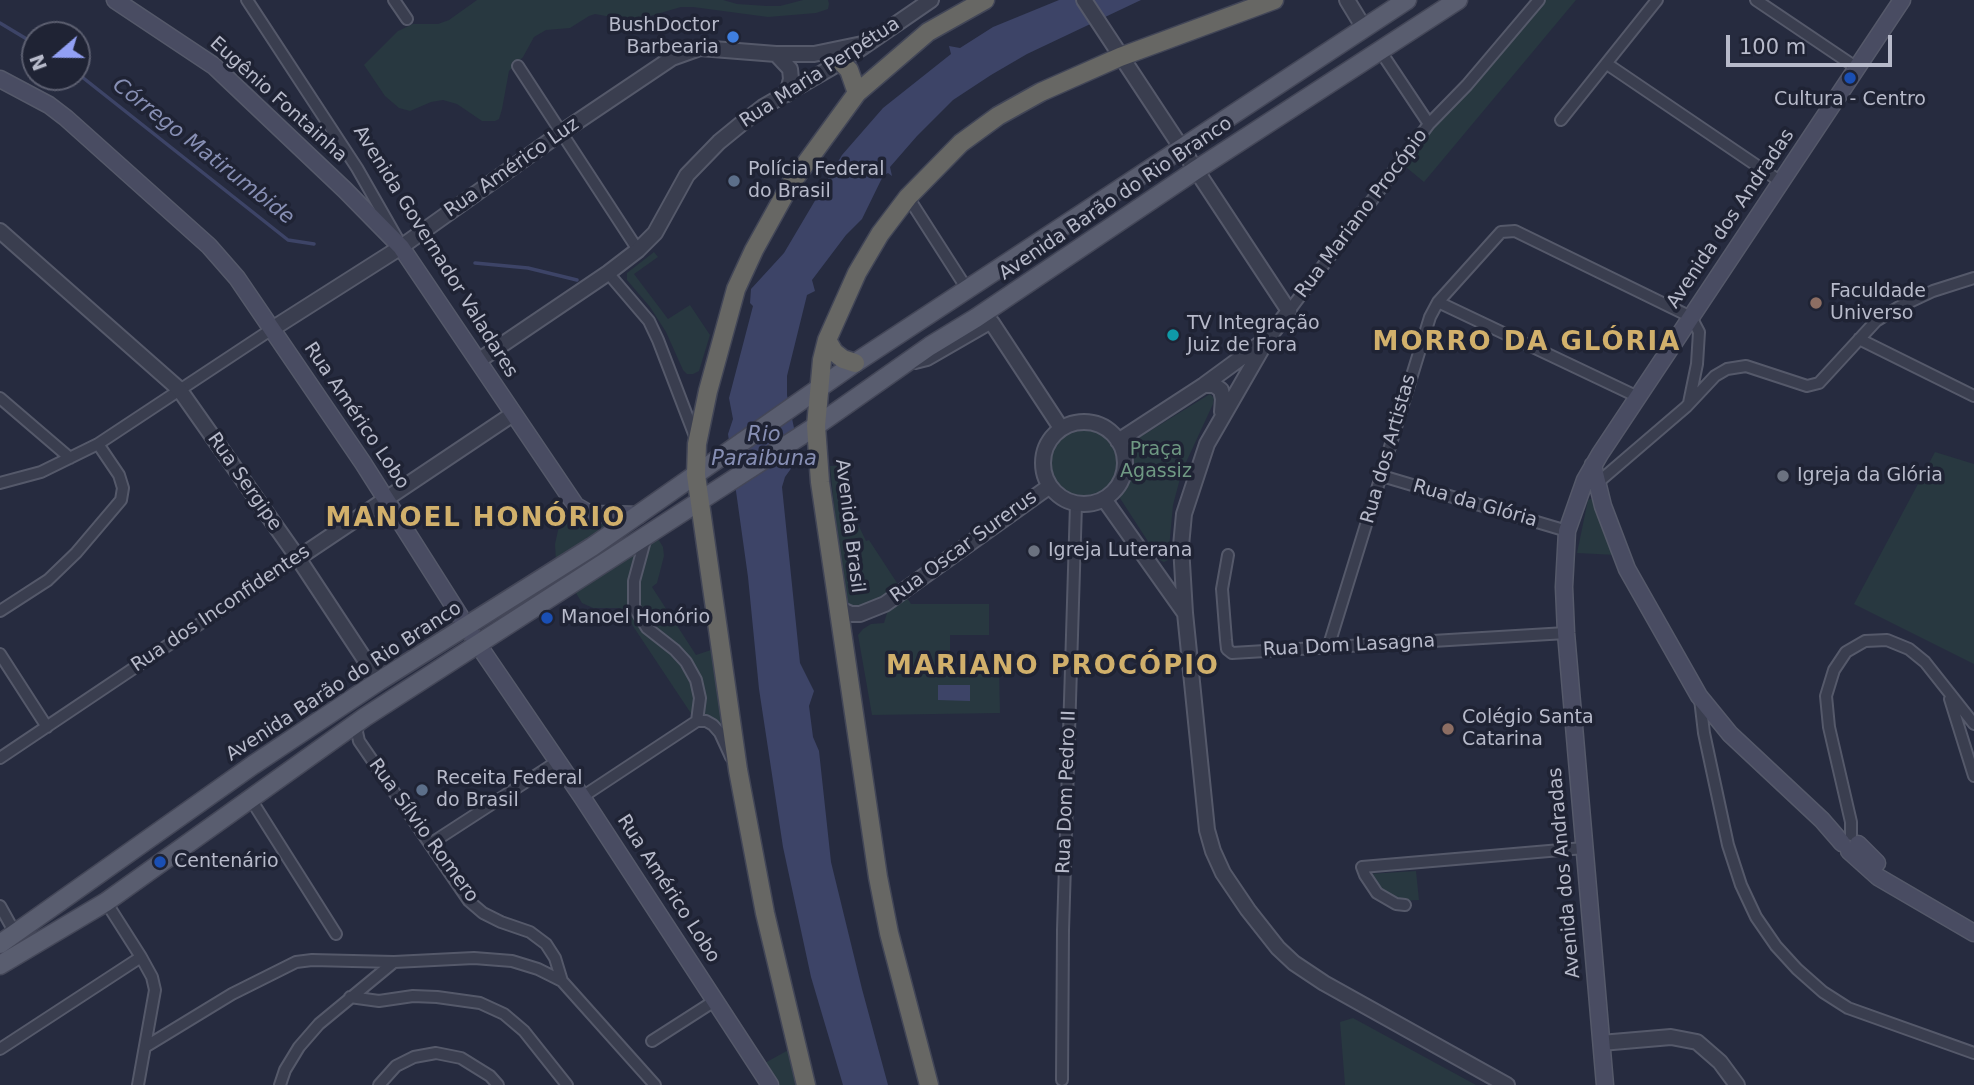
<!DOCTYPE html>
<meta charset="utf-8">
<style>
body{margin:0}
#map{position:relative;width:1974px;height:1085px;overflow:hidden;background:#262b3f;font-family:"DejaVu Sans",sans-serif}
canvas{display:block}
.north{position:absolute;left:21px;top:21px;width:70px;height:70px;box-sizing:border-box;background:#1f2334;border:2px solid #5c5f70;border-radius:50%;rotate:250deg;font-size:19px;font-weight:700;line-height:28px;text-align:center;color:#b7baca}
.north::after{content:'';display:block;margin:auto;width:24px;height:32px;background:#92a0f4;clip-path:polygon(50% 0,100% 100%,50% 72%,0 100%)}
.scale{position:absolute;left:1726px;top:35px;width:166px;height:32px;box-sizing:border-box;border:4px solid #b7baca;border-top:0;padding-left:9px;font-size:21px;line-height:24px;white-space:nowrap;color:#b7baca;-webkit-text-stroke:5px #1f2334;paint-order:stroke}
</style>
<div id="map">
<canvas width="1974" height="1085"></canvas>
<div class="north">N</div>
<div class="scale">100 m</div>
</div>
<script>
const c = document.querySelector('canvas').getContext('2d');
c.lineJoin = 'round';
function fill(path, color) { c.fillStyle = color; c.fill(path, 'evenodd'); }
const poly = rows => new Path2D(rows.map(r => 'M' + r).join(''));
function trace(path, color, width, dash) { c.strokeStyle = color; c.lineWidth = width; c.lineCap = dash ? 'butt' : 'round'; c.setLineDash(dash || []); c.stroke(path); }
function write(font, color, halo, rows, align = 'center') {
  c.font = font + ' "DejaVu Sans",sans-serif'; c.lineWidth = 7; c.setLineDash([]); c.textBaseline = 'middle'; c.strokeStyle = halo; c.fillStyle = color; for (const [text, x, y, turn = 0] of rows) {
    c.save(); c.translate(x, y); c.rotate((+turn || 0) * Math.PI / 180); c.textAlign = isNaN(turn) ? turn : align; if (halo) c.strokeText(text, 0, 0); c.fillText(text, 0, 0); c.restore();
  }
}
fill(poly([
 [477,0,723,0,737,4,767,6,780,6,803,0,828,0,829,4,828,9,816,13,768,17,693,7,681,7,633,21,595,14,589,16,570,28,546,30,534,37,523,57,509,71,502,109,499,119,495,121,482,121,457,104,443,100,431,102,410,111,399,108,385,96,364,65,398,31,413,24,438,24,449,20],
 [1539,0,1576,0,1424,182,1401,163],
 [654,252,658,257,634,274,668,319,690,305,710,335,699,371,693,374,687,374,683,370,666,332,650,307,627,280,627,273],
 [1210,394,1214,398,1213,404,1182,471,1173,505,1168,560,1164,562,1160,560,1116,492,1123,482,1124,477,1114,491,1104,499,1091,504,1076,504,1066,501,1047,485,1041,472,1041,449,1048,435,1060,424,1073,418,1095,418,1112,428,1124,444,1127,445],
 [1935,452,1974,464,1974,664,1854,604],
 [830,466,841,466,846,507,853,514,866,541,869,540,901,589,867,610,844,605],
 [1593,498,1595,499,1616,555,1577,553,1588,500],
 [575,507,637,515,556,562,555,544,561,517],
 [654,532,663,547,664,556,657,583,652,587,696,655,717,648,736,763,721,733,699,720,697,679,647,626,634,594,640,562],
 [644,539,633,607,685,663,699,698,694,718,621,608,593,608,582,603,573,588],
 [906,596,911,604,989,604,989,635,950,635,950,669,999,668,1000,713,872,715,858,635,863,629,871,624,884,623,887,613],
 [1416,871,1419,900,1396,901,1387,898,1368,874],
 [1353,1018,1476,1085,1345,1085,1340,1022],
 [792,1048,801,1085,777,1085,763,1064]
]), '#283840');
fill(poly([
 [1059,0,1141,0,1027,54,991,75,953,100,917,136,890,167,892,176,888,173,883,176,862,219,846,235,812,280,815,291,807,295,787,376,787,395,800,456,785,477,782,487,800,663,814,691,809,706,813,737,819,751,831,862,862,989,888,1085,843,1085,811,977,783,847,759,689,748,577,728,434,733,419,729,398,753,306,750,303,751,289,784,253,842,155,883,108,951,54,949,46,960,48,993,27],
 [938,685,970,685,970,701,938,700]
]), '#3d4467');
trace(poly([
 [0,23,35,44],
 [77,73,288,240,314,244],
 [475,263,528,268,577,280]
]), '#3d4467', 3.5);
const minor = poly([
 [247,0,357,168,397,238],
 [394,0,407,19],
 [1756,0,1857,68],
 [1381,52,1429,124],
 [1607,64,1781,182],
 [518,66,638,250],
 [1561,120,1657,0],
 [908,197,967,289],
 [608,273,649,321,658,340,696,439],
 [1438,302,1638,397],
 [1289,311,1429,124,1467,85,1539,0],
 [1859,339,1974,396],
 [0,398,70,458],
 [1382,476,1567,531],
 [0,483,41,472,98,444,272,329],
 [1595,485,1686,407,1715,376,1727,369,1746,366,1807,386,1819,383,1876,321,1899,307,1933,291,1974,278],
 [646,537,634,581,634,607,647,628,675,650,686,662,696,680,700,698,697,721],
 [1228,555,1222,589,1226,640,1227,649,1232,653,1566,633],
 [0,611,48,580,76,553,121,500,123,488,119,475,98,444],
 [1328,648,1430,317,1438,302,1501,232,1515,231,1691,317,1699,332,1697,364,1689,403],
 [0,654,47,727],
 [1700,699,1704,733,1728,845,1741,885,1756,917,1776,946,1797,969,1823,992,1848,1008,1974,1053],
 [1950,699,1974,776],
 [697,721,706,721,713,725,720,733,731,757],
 [358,723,357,732,359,741,469,901,483,913,501,922,530,932,546,944,555,958,562,981],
 [0,758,298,558],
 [582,797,697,721],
 [250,798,336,934],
 [1851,835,1851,822,1829,727,1826,696,1834,670,1846,652,1865,641,1887,640,1909,649,1925,662,1974,724],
 [430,844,558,761],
 [106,902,141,957,152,977,155,990,138,1085],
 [1405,905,1396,904,1377,893,1365,875,1362,867,1584,848],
 [0,906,15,933],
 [350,997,379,1001,413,996,437,997,480,1003,504,1014,524,1031,567,1085],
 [652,1041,716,1000],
 [145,1047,232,994,296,962,312,960,394,962],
 [0,1049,141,957],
 [1062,1080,1063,930,1076,504],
 [280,1085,285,1070,299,1047,319,1024,394,962,474,958,512,961,538,969,562,981,655,1085],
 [379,1085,396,1066,414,1057,436,1053,461,1058,490,1076,498,1085]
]);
const tertiary = poly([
 [1084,0,1289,311,1268,338,1207,444,1184,514,1181,546,1185,613,1207,830,1213,851,1223,873,1248,910,1278,948,1294,963,1324,983,1507,1085],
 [1347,0,1364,28],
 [776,54,790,69,791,79,787,94],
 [0,231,179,389,298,558,379,681],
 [272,329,401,247,562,132,672,58,700,48,776,54,814,54,867,43],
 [478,361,608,273,638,250,655,233,687,175,719,142,741,124,763,107,841,62,931,0],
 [915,361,927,358,986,324,992,323,1061,428],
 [1204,385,1214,385,1221,390,1223,399,1222,412],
 '1043 463a41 41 0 1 1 82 0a41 41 0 1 1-82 0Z',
 [1118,441,1204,385,1264,341],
 [1104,499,1184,612],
 [298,558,513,414],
 [838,608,851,614,860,614,885,604,1050,486],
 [1601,1043,1671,1037,1697,1042,1720,1062,1737,1085]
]);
const secondary = poly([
 [115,0,214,66,345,190,401,247,576,506,588,513,598,514,639,515],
 [0,79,49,105,66,118,209,246,237,278,363,463,479,646,582,797,770,1085],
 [1593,465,1603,506,1627,569,1699,696,1730,734,1822,820,1842,843],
 [1858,844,1877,863],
 [1849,851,1878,877,1974,933],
 [1605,1085,1566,633,1564,587,1567,531,1585,480,1600,454,1902,0]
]);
const primary = poly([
 [0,944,253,765,379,681,592,547,855,363,1407,0],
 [0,965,106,902,365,717,816,426,930,346,976,318,1196,170,1458,0]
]);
const trunk = poly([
 [841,62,849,70,857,93],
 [827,340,834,352,843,359,855,363],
 [806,1085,765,913,738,770,696,475,697,444,708,391,736,289,754,250,790,185,857,93,928,32,985,0],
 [929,1085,889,933,878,877,820,482,816,426,822,360,827,340,857,273,880,234,908,197,961,143,998,116,1041,92,1120,57,1274,0]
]);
trace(minor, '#55596a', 14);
trace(tertiary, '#55596a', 18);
trace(secondary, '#55596a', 19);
trace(primary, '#444758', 21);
trace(trunk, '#424657', 21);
trace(minor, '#3a3e4f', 10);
trace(tertiary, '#3a3e4f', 14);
trace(secondary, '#494c62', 16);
trace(primary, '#595d6f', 18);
trace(trunk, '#676764', 18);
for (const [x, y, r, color] of [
 [733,37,7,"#3f7fe0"],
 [1850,78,7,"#1a4fb4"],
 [734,181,7,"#5c6f8a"],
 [1816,303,7,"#8d6e63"],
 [1173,335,7,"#0f9aa8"],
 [1783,476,7,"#6b7280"],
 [1034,551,7,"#6b7280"],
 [547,618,7,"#1a4fb4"],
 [1448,729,7,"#8d6e63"],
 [422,790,7,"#5c6f8a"],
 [160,862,7,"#1a4fb4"]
]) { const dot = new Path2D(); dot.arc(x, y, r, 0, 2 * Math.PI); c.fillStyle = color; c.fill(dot); trace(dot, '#1f2334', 2.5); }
write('19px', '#b7baca', '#1f2334', [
 ["BushDoctor",719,26,"right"],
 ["Barbearia",719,48,"right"],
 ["Cultura - Centro",1850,100,"center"],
 ["Polícia Federal",748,170],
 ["do Brasil",748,192],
 ["Faculdade",1830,292],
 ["Universo",1830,314],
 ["TV Integração",1187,324],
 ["Juiz de Fora",1187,346],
 ["Igreja da Glória",1797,476],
 ["Igreja Luterana",1048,551],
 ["Manoel Honório",561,618],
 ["Colégio Santa",1462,718],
 ["Catarina",1462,740],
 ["Receita Federal",436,779],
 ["do Brasil",436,801],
 ["Centenário",174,862]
], 'left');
write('19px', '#b7baca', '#1f2334', [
 ["Rua Maria Perpétua",820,73,-33],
 ["Eugênio Fontainha",278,100,42],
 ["Rua Américo Luz",512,168,-35],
 ["Avenida Barão do Rio Branco",1116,199,-34],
 ["Rua Mariano Procópio",1362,214,-53],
 ["Avenida dos Andradas",1731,219,-56],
 ["Avenida Governador Valadares",435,252,58],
 ["Rua Américo Lobo",356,416,56],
 ["Rua dos Artistas",1389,449,-74],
 ["Rua Sergipe",244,482,55],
 ["Rua da Glória",1475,504,16],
 ["Avenida Brasil",849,526,83],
 ["Rua Oscar Surerus",964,547,-36],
 ["Rua dos Inconfidentes",221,609,-34],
 ["Rua Dom Lasagna",1349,646,-3],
 ["Avenida Barão do Rio Branco",344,682,-33],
 ["Rua Dom Pedro II",1067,792,-88],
 ["Rua Sílvio Romero",423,831,54],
 ["Avenida dos Andradas",1565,873,-95],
 ["Rua Américo Lobo",668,889,57]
]);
write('19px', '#6f9983', '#1f2334', [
 ["Praça",1156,450],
 ["Agassiz",1156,472]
]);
write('italic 21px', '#878fb4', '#1f2334', [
 ["Córrego Matirumbide",203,152,38],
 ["Rio",764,436],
 ["Paraibuna",764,460]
]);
c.letterSpacing = '2px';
write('bold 26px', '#d1b06b', '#1f2334', [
 ["MORRO DA GLÓRIA",1527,343],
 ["MANOEL HONÓRIO",476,519],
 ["MARIANO PROCÓPIO",1053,667]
]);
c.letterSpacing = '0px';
</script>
